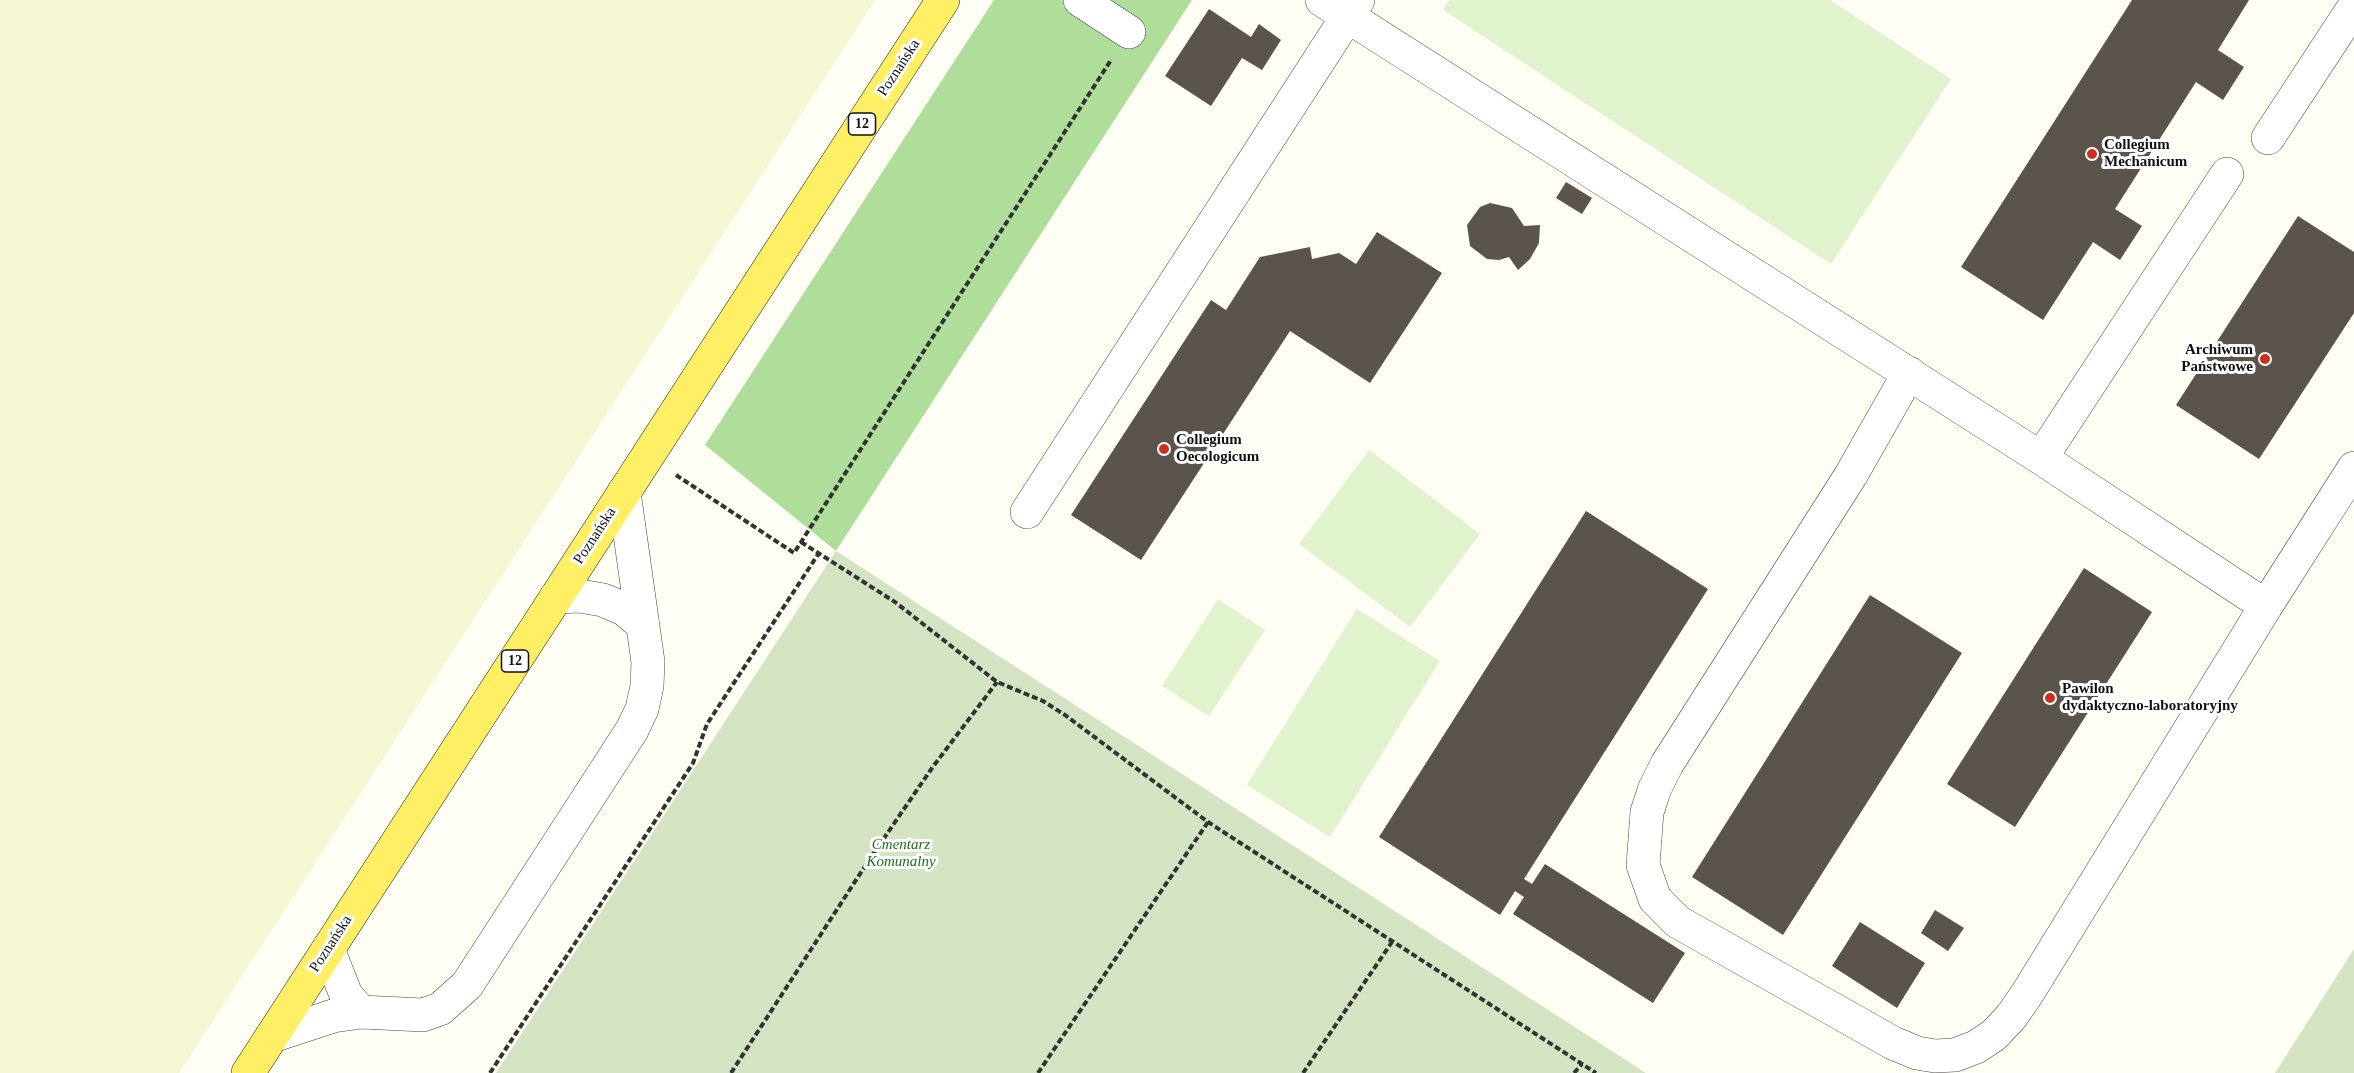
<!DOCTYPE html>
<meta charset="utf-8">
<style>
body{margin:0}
canvas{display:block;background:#fffef4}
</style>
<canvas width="2354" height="1073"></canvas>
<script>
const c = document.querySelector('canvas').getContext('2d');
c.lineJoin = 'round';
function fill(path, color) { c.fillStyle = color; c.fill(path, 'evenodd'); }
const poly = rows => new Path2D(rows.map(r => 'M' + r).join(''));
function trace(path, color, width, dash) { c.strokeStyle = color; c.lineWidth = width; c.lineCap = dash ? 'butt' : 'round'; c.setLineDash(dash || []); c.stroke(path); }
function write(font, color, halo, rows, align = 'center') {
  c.font = font + ' Georgia,serif'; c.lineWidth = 6; c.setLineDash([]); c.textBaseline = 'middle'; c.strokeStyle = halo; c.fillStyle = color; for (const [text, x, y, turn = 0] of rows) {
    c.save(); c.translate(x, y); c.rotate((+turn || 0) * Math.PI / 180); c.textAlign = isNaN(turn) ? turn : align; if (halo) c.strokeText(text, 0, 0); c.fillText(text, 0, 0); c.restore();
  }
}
fill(poly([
 [0,0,875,0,179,1073,0,1073]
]), '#f5f7d2');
fill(poly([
 [994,0,1192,0,836,551,705,445]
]), '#aede99');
fill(poly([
 [836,551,1646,1073,496,1073],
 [2354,949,2354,1073,2275,1073]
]), '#d4e4c3');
fill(poly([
 [1449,0,1830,0,1951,79,1831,264,1443,10],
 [1369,450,1480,534,1410,627,1299,544],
 [1218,599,1265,630,1209,716,1162,686],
 [1357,609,1440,661,1330,837,1247,785]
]), '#e1f3cd');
fill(poly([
 [2132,0,2249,0,2218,50,2244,67,2223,100,2196,82,2115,209,2142,226,2120,260,2093,242,2043,320,1961,267],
 [1209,9,1251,37,1259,24,1281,40,1262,70,1242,58,1211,106,1165,76],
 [1566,182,1592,198,1582,214,1556,198],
 [1490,203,1512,208,1524,226,1540,225,1539,243,1530,259,1518,270,1509,257,1499,260,1487,259,1470,246,1467,225,1480,207],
 [2298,216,2354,252,2354,313,2259,459,2176,405],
 [1377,232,1442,273,1370,383,1290,331,1141,560,1071,515,1211,300,1226,310,1260,257,1310,247,1312,259,1339,253,1356,264],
 [1586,511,1708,589,1524,879,1532,884,1545,864,1685,953,1653,1003,1513,914,1524,897,1515,891,1500,915,1379,837],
 [2084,568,2152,612,2015,827,1947,784],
 [1870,595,1962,653,1783,935,1692,877],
 [1935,910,1964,928,1948,951,1921,933],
 [1860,922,1925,963,1897,1008,1832,966]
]), '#5a544c');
const minor = poly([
 [1080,0,1129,32],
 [1322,0,2041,458,2266,606,2354,468],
 [2268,138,2354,7],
 [1909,373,1851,475,1667,764,1655,788,1647,812,1643,865,1655,899,1678,922,1893,1043,1917,1053,1935,1056,1955,1055,1976,1047,1994,1035,2011,1017,2027,994,2266,606],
 [2041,458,2227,174],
 [1027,512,1358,0],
 [556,597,580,596,603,600,624,609,643,625],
 [328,949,346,995,361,1012],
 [272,1036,333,1016,361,1012,423,1015,440,1009,467,985,632,730,642,709,647,686,648,662,624,492]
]);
const major = poly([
 [248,1073,943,0]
]);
trace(minor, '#444', 34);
trace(major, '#222', 34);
trace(poly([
 [676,475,794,553,1111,60],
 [801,542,895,602,997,682,1043,701,1065,715,1208,822,1596,1073],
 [490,1073,693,763,707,724,819,553],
 [731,1073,869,860,932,768,997,682],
 [1038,1073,1208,822],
 [1303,1073,1392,942],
 [1574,1073,1582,1064]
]), '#333', 4, [6, 3]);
trace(minor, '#fff', 33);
trace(major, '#feef65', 33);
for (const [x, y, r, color] of [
 [2092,154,6,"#c93020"],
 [2265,359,6,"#c93020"],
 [1164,449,6,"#c93020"],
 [2050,698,6,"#c93020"]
]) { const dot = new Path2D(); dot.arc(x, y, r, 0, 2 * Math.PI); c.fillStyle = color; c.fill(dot); trace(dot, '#fff', 2); }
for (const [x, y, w] of [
 [862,124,27],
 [515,661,27]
]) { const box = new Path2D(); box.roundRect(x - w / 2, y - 11, w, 22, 4.5); c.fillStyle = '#fff'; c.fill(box); trace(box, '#111', 1.5); }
write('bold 14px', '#111', null, [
 ["12",862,124],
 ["12",515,661]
]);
write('15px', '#111', '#fff', [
 ["Poznańska",899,68,-57],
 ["Poznańska",595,536,-57],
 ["Poznańska",331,944,-57]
]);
write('bold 15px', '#111', '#fff', [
 ["Collegium",2104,145],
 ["Mechanicum",2104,162],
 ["Archiwum",2253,350,"right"],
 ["Państwowe",2253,367,"right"],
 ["Collegium",1176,440],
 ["Oecologicum",1176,457],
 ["Pawilon",2062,689],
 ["dydaktyczno-laboratoryjny",2062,706]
], 'left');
write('italic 15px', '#216d1c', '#fff', [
 ["Cmentarz",901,845],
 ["Komunalny",901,862]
]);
</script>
